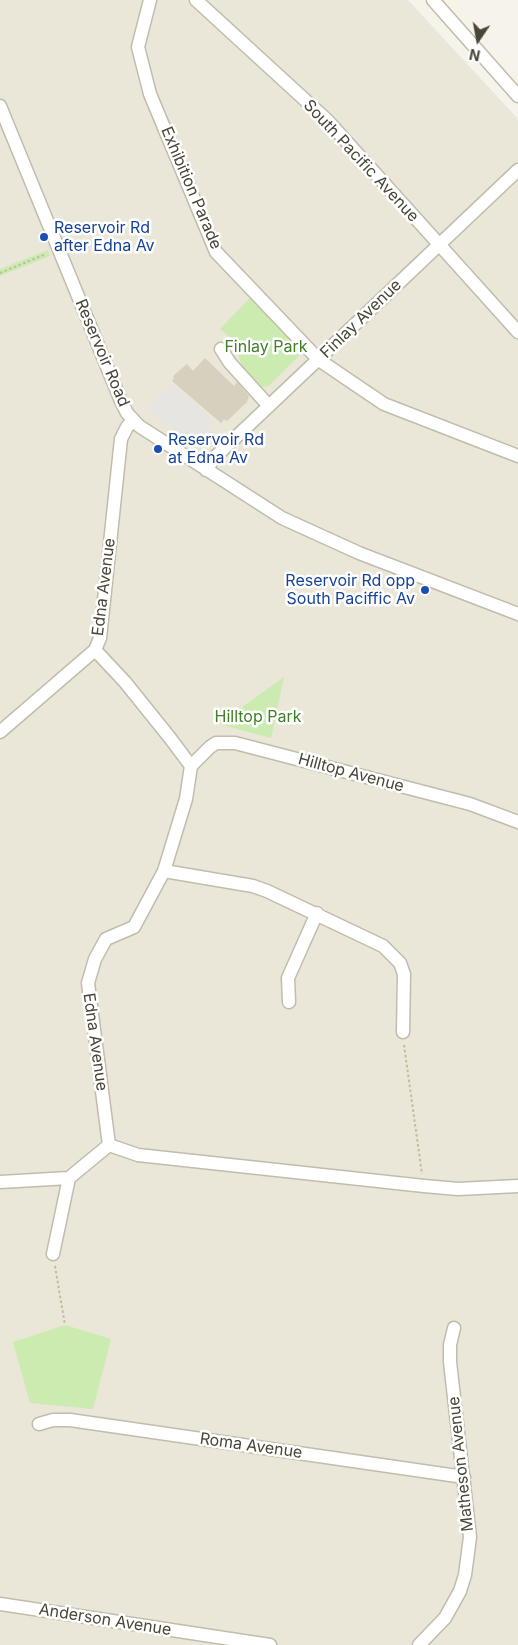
<!DOCTYPE html>
<style>
body{margin:0}
#map{position:relative;width:518px;height:1645px;overflow:hidden;background:#f6f3ea;font-family:Inter,sans-serif}
canvas{display:block}
.north{position:absolute;left:453px;top:15px;width:50px;height:50px;-webkit-text-stroke:4px #fff;paint-order:stroke;rotate:192deg;font-size:14px;font-weight:700;line-height:20px;text-align:center;color:#4a4537}
.north::after{content:'';display:block;margin:auto;width:18px;height:22px;background:#4a4537;clip-path:polygon(50% 0,100% 100%,50% 72%,0 100%)}
</style>
<div id="map">
<canvas width="518" height="1645"></canvas>
<div class="north">N</div>
</div>
<script>
const c = document.querySelector('canvas').getContext('2d');
c.lineJoin = 'round';
function fill(path, color) { c.fillStyle = color; c.fill(path, 'evenodd'); }
const poly = rows => new Path2D(rows.map(r => 'M' + r).join(''));
function trace(path, color, width, dash) { c.strokeStyle = color; c.lineWidth = width; c.lineCap = dash ? 'butt' : 'round'; c.setLineDash(dash || []); c.stroke(path); }
function write(font, color, halo, rows, align = 'center') {
  c.font = font + ' Inter,sans-serif'; c.lineWidth = 5; c.setLineDash([]); c.textBaseline = 'middle'; c.strokeStyle = halo; c.fillStyle = color; for (const [text, x, y, turn = 0] of rows) {
    c.save(); c.translate(x, y); c.rotate((+turn || 0) * Math.PI / 180); c.textAlign = isNaN(turn) ? turn : align; if (halo) c.strokeText(text, 0, 0); c.fillText(text, 0, 0); c.restore();
  }
}
fill(poly([
 [0,0,408,0,518,119,518,1645,0,1645]
]), '#eae6d8');
fill(poly([
 [48,250,50,256,0,276,0,269],
 [254,294,301,346,299,356,269,386,263,387,260,386,242,368,235,341,220,329],
 [284,677,271,738,219,724],
 [65,1325,111,1339,93,1409,30,1403,13,1342]
]), '#ccebb1');
fill(poly([
 [171,384,214,421,200,438,194,440,191,439,156,417,147,407]
]), '#e7e5e1');
fill(poly([
 [205,358,234,386,237,382,249,396,247,402,227,421,224,419,221,423,172,381,174,378,173,376,187,364,193,371]
]), '#d8d0bf');
const minor = poly([
 [150,0,138,47,150,94,216,252,319,360,384,404,518,456],
 [196,0,328,121,518,332],
 [433,0,518,96],
 [0,106,121,401,127,413,139,426,282,518,359,553,518,614],
 [221,349,230,363,269,406],
 [206,470,215,457,518,170],
 [0,732,95,650],
 [191,766,210,747,216,743,235,743,470,804,518,822],
 [164,871,253,886,267,891,383,946,400,963,404,974,403,1032],
 [289,1002,288,978,317,913],
 [109,1145,88,983,95,959,106,939,134,927,164,871,186,799,191,766,170,738,125,682,95,650,100,638,121,439,127,427,133,420],
 [109,1145,138,1155,424,1186,458,1189,518,1186],
 [0,1182,69,1178,109,1145],
 [53,1254,69,1178],
 [39,1424,53,1420,70,1420,464,1477],
 [0,1604,270,1645],
 [419,1645,445,1618,460,1591,465,1575,470,1537,450,1362,450,1345,454,1328]
]);
trace(minor, '#c2bcac', 15);
trace(poly([
 [0,273,46,254],
 [404,1045,422,1174],
 [55,1266,65,1325]
]), '#c4ba9c', 2, [2.5, 2.5]);
trace(minor, '#fff', 12);
for (const [x, y, r, color] of [
 [44,237,5,"#1a4fb4"],
 [158,449,5,"#1a4fb4"],
 [425,590,5,"#1a4fb4"]
]) { const dot = new Path2D(); dot.arc(x, y, r, 0, 2 * Math.PI); c.fillStyle = color; c.fill(dot); trace(dot, '#fff', 2); }
write('16px', '#4a4537', '#fff', [
 ["South Pacific Avenue",361,161,47],
 ["Exhibition Parade",191,188,67],
 ["Finlay Avenue",361,319,-44],
 ["Reservoir Road",102,353,67],
 ["Edna Avenue",104,587,-83],
 ["Hilltop Avenue",351,773,15],
 ["Edna Avenue",95,1042,82],
 ["Roma Avenue",251,1446,8],
 ["Matheson Avenue",461,1464,-96],
 ["Anderson Avenue",105,1620,9]
]);
write('16px', '#164399', '#fff', [
 ["Reservoir Rd",54,228],
 ["after Edna Av",54,246],
 ["Reservoir Rd",168,440],
 ["at Edna Av",168,458],
 ["Reservoir Rd opp",415,581,"right"],
 ["South Paciffic Av",415,599,"right"]
], 'left');
write('16px', '#408026', '#fff', [
 ["Finlay Park",266,347],
 ["Hilltop Park",258,717]
]);
</script>
